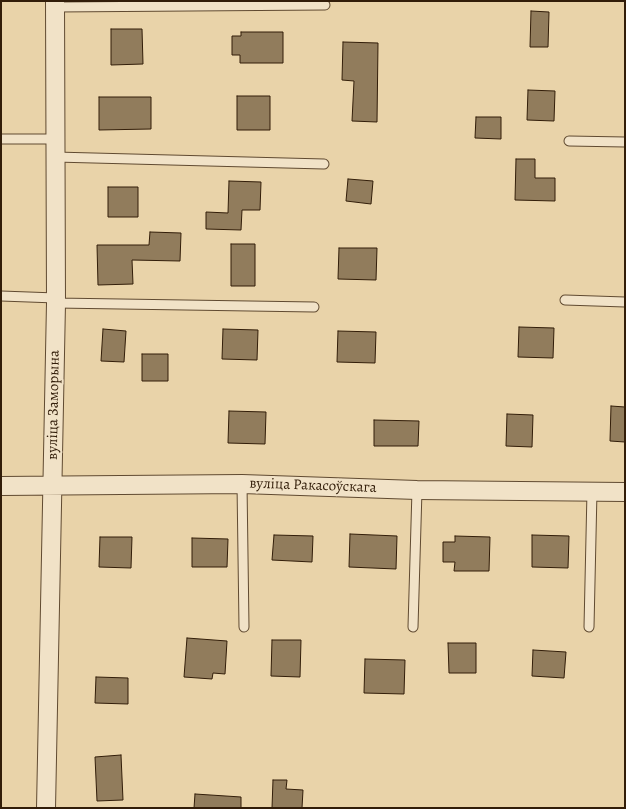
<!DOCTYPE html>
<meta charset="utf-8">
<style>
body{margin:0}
#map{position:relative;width:626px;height:809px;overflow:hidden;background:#e9d3a9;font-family:Alegreya,serif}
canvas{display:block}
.frame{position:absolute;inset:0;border:2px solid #321d09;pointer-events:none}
</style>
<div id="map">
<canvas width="626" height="809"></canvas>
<div class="frame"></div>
</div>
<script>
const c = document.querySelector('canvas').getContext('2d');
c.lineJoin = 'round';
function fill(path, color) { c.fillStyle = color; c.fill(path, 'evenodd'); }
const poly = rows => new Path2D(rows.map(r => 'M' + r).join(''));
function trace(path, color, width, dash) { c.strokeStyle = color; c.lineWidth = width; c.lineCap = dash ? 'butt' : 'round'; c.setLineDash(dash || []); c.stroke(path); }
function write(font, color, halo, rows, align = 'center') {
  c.font = font + ' Alegreya,serif'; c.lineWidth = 4; c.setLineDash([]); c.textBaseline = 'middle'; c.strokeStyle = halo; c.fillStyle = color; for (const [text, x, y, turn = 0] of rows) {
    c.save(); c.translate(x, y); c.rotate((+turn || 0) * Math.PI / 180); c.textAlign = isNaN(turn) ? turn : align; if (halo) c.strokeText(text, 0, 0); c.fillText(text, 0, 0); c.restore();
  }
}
const building = poly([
 [531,11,549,12,548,47,530,47,531,11],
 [111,29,142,29,143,64,111,65,111,29],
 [241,32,283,32,283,63,240,63,240,55,232,55,232,36,241,36,241,32],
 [343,42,378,43,377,122,352,121,354,81,342,80,343,42],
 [528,90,555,91,554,121,527,120,528,90],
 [237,96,270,96,270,130,237,130,237,96],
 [99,97,151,97,151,129,99,130,99,97],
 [476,117,501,117,501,139,475,138,476,117],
 [516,159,535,159,535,178,555,178,555,201,515,200,516,159],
 [348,179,373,181,371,204,346,201,348,179],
 [229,181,261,182,260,210,242,210,241,230,206,229,206,212,228,213,229,181],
 [108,187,138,187,138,217,108,217,108,187],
 [150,232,181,233,180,261,132,260,133,284,98,285,97,245,149,245,150,232],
 [231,244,255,244,255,286,231,286,231,244],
 [339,248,377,248,376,280,338,279,339,248],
 [519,327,554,328,553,358,518,357,519,327],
 [103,329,126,331,124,362,101,361,103,329],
 [223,329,258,330,257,360,222,359,223,329],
 [338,331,376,332,375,363,337,362,338,331],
 [142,354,168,354,168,381,142,381,142,354],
 [611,406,625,407,625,442,610,441,611,406],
 [229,411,266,412,265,444,228,443,229,411],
 [507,414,533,415,532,447,506,446,507,414],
 [374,420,419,421,418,446,374,446,374,420],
 [350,534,397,536,396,569,349,567,350,534],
 [274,535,313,536,312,562,272,560,274,535],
 [532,535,569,536,568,568,532,567,532,535],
 [455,536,490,537,489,571,454,571,455,562,443,562,443,542,455,542,455,536],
 [100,537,132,537,131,568,99,567,100,537],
 [192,538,228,539,227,567,192,567,192,538],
 [187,638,227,641,225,674,213,673,212,679,184,677,187,638],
 [272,640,301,640,300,677,271,676,272,640],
 [448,643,476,643,476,673,449,673,448,643],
 [533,650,566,652,564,678,532,676,533,650],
 [365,659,405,660,404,694,364,693,365,659],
 [96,677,128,678,128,704,95,703,96,677],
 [121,755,123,800,97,801,95,757,121,755],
 [273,780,287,780,286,789,303,790,302,808,272,808,273,780],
 [195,794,241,797,241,808,194,808,195,794]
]);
fill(building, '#917c5c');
trace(building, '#321d09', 1);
const lane = poly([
 [56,7,325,5],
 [1,139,56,139],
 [569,141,625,142],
 [55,157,324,164],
 [1,296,56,298],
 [565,300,625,302],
 [56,303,314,307],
 [242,484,244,627],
 [413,627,417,490],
 [589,627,592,491]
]);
const street = poly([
 [1,486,242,484,417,490,625,492],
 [46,808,56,303,55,1]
]);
trace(lane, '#604a31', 11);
trace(street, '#604a31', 20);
trace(lane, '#f1e2c7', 9);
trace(street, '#f1e2c7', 18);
write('15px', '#321d09', '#f1e2c7', [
 ["вуліца Заморына",54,405,-89],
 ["вуліца Ракасоўскага",313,486,2]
]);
</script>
